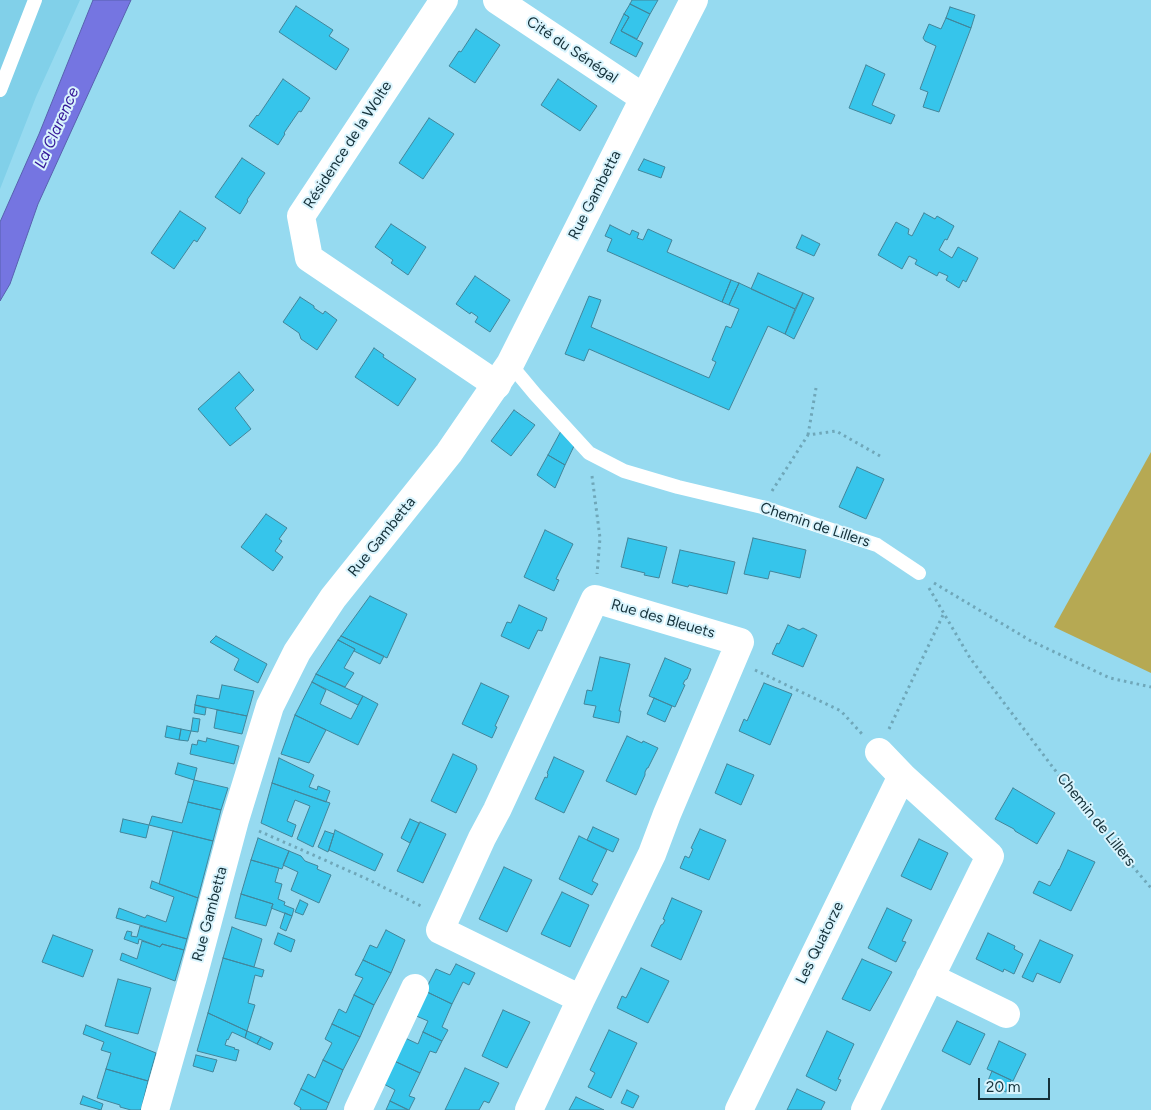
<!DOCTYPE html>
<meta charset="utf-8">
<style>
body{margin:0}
#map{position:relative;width:1151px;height:1110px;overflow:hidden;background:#96daf0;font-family:Figtree,sans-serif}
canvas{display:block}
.scale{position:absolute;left:978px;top:1078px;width:72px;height:22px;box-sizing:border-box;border:2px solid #15313a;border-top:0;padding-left:6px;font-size:15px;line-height:18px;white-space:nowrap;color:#15313a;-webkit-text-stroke:4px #d9f4fd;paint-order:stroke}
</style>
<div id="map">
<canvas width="1151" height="1110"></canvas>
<div class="scale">20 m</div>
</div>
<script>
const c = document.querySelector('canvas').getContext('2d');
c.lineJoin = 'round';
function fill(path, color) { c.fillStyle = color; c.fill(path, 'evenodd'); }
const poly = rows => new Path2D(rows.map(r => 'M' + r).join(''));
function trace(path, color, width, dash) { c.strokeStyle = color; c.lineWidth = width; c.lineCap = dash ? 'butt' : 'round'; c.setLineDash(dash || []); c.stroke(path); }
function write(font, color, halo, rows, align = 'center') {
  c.font = font + ' Figtree,sans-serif'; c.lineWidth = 4; c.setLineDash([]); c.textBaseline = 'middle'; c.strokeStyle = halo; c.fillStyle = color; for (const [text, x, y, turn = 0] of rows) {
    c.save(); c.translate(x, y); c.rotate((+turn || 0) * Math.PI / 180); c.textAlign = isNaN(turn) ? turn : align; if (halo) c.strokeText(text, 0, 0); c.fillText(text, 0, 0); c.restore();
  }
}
fill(poly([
 [0,0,80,0,36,97,0,189]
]), '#81d0e9');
fill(poly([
 [1151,452,1151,673,1054,627]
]), '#b6a953');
const water = poly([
 [93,0,131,0,38,204,10,284,0,301,0,222,39,134,93,0]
]);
fill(water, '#7575e1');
trace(water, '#5861af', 1);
const building = poly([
 [632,0,658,0,650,14,630,4,632,0],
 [630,4,650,14,637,39,621,31,629,17,624,14,630,4],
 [296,6,333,30,329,36,349,49,336,70,279,32,296,6],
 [950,7,975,15,971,28,946,18,950,7],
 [624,14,629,17,621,31,643,43,636,57,610,43,624,14],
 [946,18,971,28,939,112,923,107,928,92,920,89,936,46,925,41,923,38,929,24,941,29,946,18],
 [476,29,500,45,475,83,449,66,459,51,461,52,476,29],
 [866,65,885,74,872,105,895,115,891,124,849,108,866,65],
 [283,79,310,98,301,112,299,111,284,133,285,134,278,145,249,126,257,115,258,116,283,79],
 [558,79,597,106,580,131,541,105,558,79],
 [429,118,454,134,423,179,399,163,429,118],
 [242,158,265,173,247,200,248,201,240,214,215,197,242,158],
 [644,159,665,167,661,178,638,170,644,159],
 [180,211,206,228,197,242,194,240,174,269,151,253,180,211],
 [924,213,935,219,937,216,954,226,947,240,945,239,939,250,952,258,958,247,978,258,966,282,963,280,959,288,946,280,948,276,939,272,937,276,915,264,917,260,909,256,902,269,878,255,896,222,909,229,908,234,912,236,924,213],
 [391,224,426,247,408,275,391,263,393,260,375,247,391,224],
 [610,225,630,235,632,230,639,233,637,238,643,240,648,229,672,240,667,252,731,280,722,302,607,251,612,239,605,236,610,225],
 [802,235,820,244,814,256,796,248,802,235],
 [758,273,803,293,795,309,751,289,758,273],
 [475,276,510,300,490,332,475,322,478,317,471,312,470,314,456,304,475,276],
 [731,280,739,283,729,305,722,302,731,280],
 [739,283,795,309,785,334,768,326,729,410,589,349,584,361,565,354,589,296,601,300,591,327,709,378,716,362,712,360,726,326,731,328,739,309,729,305,739,283],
 [803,293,814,298,794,339,785,334,803,293],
 [300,297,314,306,314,308,323,314,325,311,337,320,317,350,301,339,299,333,283,322,300,297],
 [374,348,384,355,383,357,416,379,398,406,355,377,374,348],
 [239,372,254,390,235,408,251,429,230,446,198,409,239,372],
 [514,410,535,425,511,456,491,441,514,410],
 [561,431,574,446,565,465,548,455,561,431],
 [548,455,565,465,555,488,537,475,548,455],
 [857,467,884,479,866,519,839,507,857,467],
 [266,514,287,528,279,539,282,541,275,551,283,557,273,571,241,547,266,514],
 [545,530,573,544,556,579,559,580,554,591,524,577,545,530],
 [628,538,667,547,659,578,644,575,645,573,621,567,628,538],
 [753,538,806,550,800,578,770,571,768,579,744,574,753,538],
 [680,550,735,562,727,594,689,585,688,587,672,583,680,550],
 [370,596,407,614,387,658,341,636,370,596],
 [519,605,547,618,542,631,538,630,529,649,501,636,507,622,511,623,519,605],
 [788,625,799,630,803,628,817,635,803,667,772,654,777,643,779,644,788,625],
 [216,636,267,664,258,683,234,670,239,659,210,642,216,636],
 [341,636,384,656,380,664,354,651,355,649,338,640,341,636],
 [338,640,355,649,344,668,354,673,345,687,316,674,338,640],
 [600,657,630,664,619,711,621,711,619,723,593,717,596,706,584,704,587,690,592,691,600,657],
 [665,658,691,669,687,679,685,680,683,684,685,685,675,707,649,696,665,658],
 [316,674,363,696,358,705,312,682,316,674],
 [312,682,326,690,320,704,351,719,363,696,378,704,358,745,295,715,312,682],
 [481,683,509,696,495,726,497,727,492,738,462,724,481,683],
 [764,683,792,694,770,745,739,731,744,719,747,721,764,683],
 [222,685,254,691,247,716,195,705,197,695,219,699,222,685],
 [654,698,672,706,665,722,647,714,654,698],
 [195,705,206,708,205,715,194,713,195,705],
 [217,710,247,716,242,734,214,728,217,710],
 [295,715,326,730,309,763,281,754,295,715],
 [193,718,200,719,198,732,191,731,193,718],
 [167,726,181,729,179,740,165,737,167,726],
 [181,729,191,731,188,741,179,740,181,729],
 [627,736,642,743,643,741,658,748,648,768,647,768,645,772,645,775,636,795,606,781,627,736],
 [207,738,239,746,234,764,190,754,192,744,197,745,198,740,206,742,207,738],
 [453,754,476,765,477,769,456,813,431,801,453,754],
 [554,757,584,771,564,813,535,799,545,777,547,778,548,774,547,773,554,757],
 [279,758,314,775,309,787,317,790,318,786,330,791,326,802,272,783,279,758],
 [178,763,197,768,194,780,175,774,178,763],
 [727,764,754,775,741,805,715,793,727,764],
 [194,780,228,788,221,810,188,802,194,780],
 [272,783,330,803,313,847,297,839,310,806,295,800,287,821,296,825,292,837,261,823,272,783],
 [1013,788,1055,813,1037,844,1015,831,1014,829,995,819,1013,788],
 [188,802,221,810,213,841,149,825,152,816,182,823,188,802],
 [123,819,149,825,146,838,120,832,123,819],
 [410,819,419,823,410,843,401,838,410,819],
 [420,822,446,834,423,883,397,871,420,822],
 [593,827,619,839,613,852,587,840,593,827],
 [700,829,726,840,709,880,680,868,685,856,689,858,693,849,691,848,700,829],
 [335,830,383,854,375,871,329,850,335,830],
 [173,831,213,841,198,898,159,884,173,831],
 [325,831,334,834,328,852,318,847,325,831],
 [579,836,607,850,592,881,598,884,592,895,559,879,579,836],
 [258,838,289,851,282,869,251,860,258,838],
 [919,839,948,853,931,890,901,876,919,839],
 [1068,850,1095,862,1071,911,1033,893,1039,881,1050,886,1059,869,1059,870,1068,850],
 [289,851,301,856,305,861,318,866,317,869,331,875,319,903,291,890,298,872,283,865,289,851],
 [251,860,279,868,275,882,282,884,278,899,285,902,284,905,294,909,292,916,271,908,273,904,241,894,251,860],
 [504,867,532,880,507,932,479,919,504,867],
 [152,881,198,898,187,939,116,918,119,908,145,918,147,915,166,922,174,897,150,888,152,881],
 [562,892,589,905,570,947,541,934,562,892],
 [241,894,273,904,266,926,235,918,241,894],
 [672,898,702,911,681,960,651,946,661,925,663,924,665,920,663,919,672,898],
 [300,900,308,904,303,915,295,912,300,900],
 [887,908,912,920,902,941,906,942,896,962,868,948,887,908],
 [285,913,292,916,286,931,280,928,285,913],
 [140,926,187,939,184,950,162,944,160,947,139,939,138,944,124,939,127,931,132,932,131,936,137,937,140,926],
 [232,927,262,939,254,967,223,958,232,927],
 [386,930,405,940,391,973,363,960,370,945,377,948,386,930],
 [278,933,295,940,291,952,274,944,278,933],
 [988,933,1015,946,1014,949,1023,954,1014,974,1004,969,1003,972,976,959,988,933],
 [53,935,93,950,83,977,42,962,53,935],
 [1040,940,1073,955,1060,983,1037,973,1033,982,1022,977,1040,940],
 [142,941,160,947,162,944,184,950,175,981,120,960,122,953,137,959,142,941],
 [223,958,264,970,262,977,255,975,248,1003,255,1005,247,1031,208,1013,223,958],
 [862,959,892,972,870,1011,842,999,862,959],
 [363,960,391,973,374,1005,354,995,363,978,355,975,363,960],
 [456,964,475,973,469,985,463,982,452,1004,423,990,426,984,428,985,436,969,450,975,456,964],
 [641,968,669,981,648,1023,617,1008,622,996,626,998,641,968],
 [118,979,151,988,138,1034,105,1026,118,979],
 [423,990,452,1004,442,1027,448,1030,442,1041,423,1032,428,1021,414,1015,423,990],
 [354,995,374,1005,360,1037,332,1024,339,1009,346,1013,354,995],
 [503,1010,530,1022,507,1068,482,1056,503,1010],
 [208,1013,247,1031,245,1038,232,1032,228,1040,227,1039,225,1045,235,1048,234,1049,239,1050,236,1061,197,1051,208,1013],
 [957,1021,985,1034,970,1065,942,1051,957,1021],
 [332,1024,360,1037,343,1070,323,1060,332,1043,325,1039,332,1024],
 [86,1025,156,1053,148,1081,106,1069,111,1053,101,1050,104,1042,83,1034,86,1025],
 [609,1030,637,1043,611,1098,588,1087,595,1073,590,1070,609,1030],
 [247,1031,261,1037,257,1044,245,1038,247,1031],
 [827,1031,854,1044,838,1079,841,1080,836,1091,806,1076,827,1031],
 [423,1032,442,1041,436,1053,430,1051,420,1073,390,1059,403,1037,418,1044,423,1032],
 [261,1037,273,1043,270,1050,257,1044,261,1037],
 [999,1041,1026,1054,1013,1081,987,1069,999,1041],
 [196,1055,217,1060,213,1072,193,1066,196,1055],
 [390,1059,420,1073,409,1096,415,1098,409,1110,390,1101,395,1090,382,1083,390,1059],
 [323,1060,343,1070,329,1103,301,1089,308,1074,315,1078,323,1060],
 [465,1068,499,1083,489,1103,484,1101,479,1110,445,1110,465,1068],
 [106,1069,148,1081,141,1110,131,1110,120,1107,120,1105,97,1098,106,1069],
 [992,1071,1011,1080,1006,1092,987,1083,992,1071],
 [301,1089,329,1103,326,1110,300,1110,301,1108,294,1104,301,1089],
 [797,1089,825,1102,821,1110,787,1110,797,1089],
 [627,1090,639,1096,633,1108,621,1103,627,1090],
 [83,1096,103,1104,101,1110,80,1104,83,1096],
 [576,1097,604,1110,569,1110,576,1097],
 [390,1101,408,1110,386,1110,390,1101]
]);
fill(building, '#36c5eb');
trace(building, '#42859a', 1);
trace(poly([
 [808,435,816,388],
 [592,476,600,538,597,574],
 [772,491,808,435,836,431,880,456],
 [934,583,1031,641,1110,678,1151,687],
 [929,588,970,658,1086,811,1151,888],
 [755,670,841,711,862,734],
 [889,729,943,615],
 [259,831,365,878,423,907]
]), '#6fa7b9', 3, [2.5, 4]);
trace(poly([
 [0,90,35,0],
 [510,364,535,394,589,453,624,471,678,487,762,507,877,545,919,573]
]), '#fff', 14);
trace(poly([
 [444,0,301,216,309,258,497,385],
 [497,0,644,98],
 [879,752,902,776],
 [930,977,1006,1014],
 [358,1110,415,988],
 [529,1110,581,999,652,854,667,814,740,642,595,599,497,810,482,838,440,930,581,999],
 [739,1110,902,776,990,856,865,1110]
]), '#fff', 28);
trace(poly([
 [155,1110,193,977,235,820,270,706,297,652,333,598,449,453,510,364,644,98,694,0]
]), '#fff', 28);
write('15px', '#15313a', '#d9f4fd', [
 ["Cité du Sénégal",572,50,34],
 ["Résidence de la Wolte",348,145,-57],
 ["Rue Gambetta",595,195,-63],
 ["Chemin de Lillers",815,525,18],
 ["Rue Gambetta",382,537,-51],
 ["Rue des Bleuets",663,619,16],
 ["Chemin de Lillers",1096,820,51],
 ["Rue Gambetta",210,914,-75],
 ["Les Quatorze",820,943,-64]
]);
write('italic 16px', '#331598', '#d9f4fd', [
 ["La Clarence",57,128,-66]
]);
</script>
